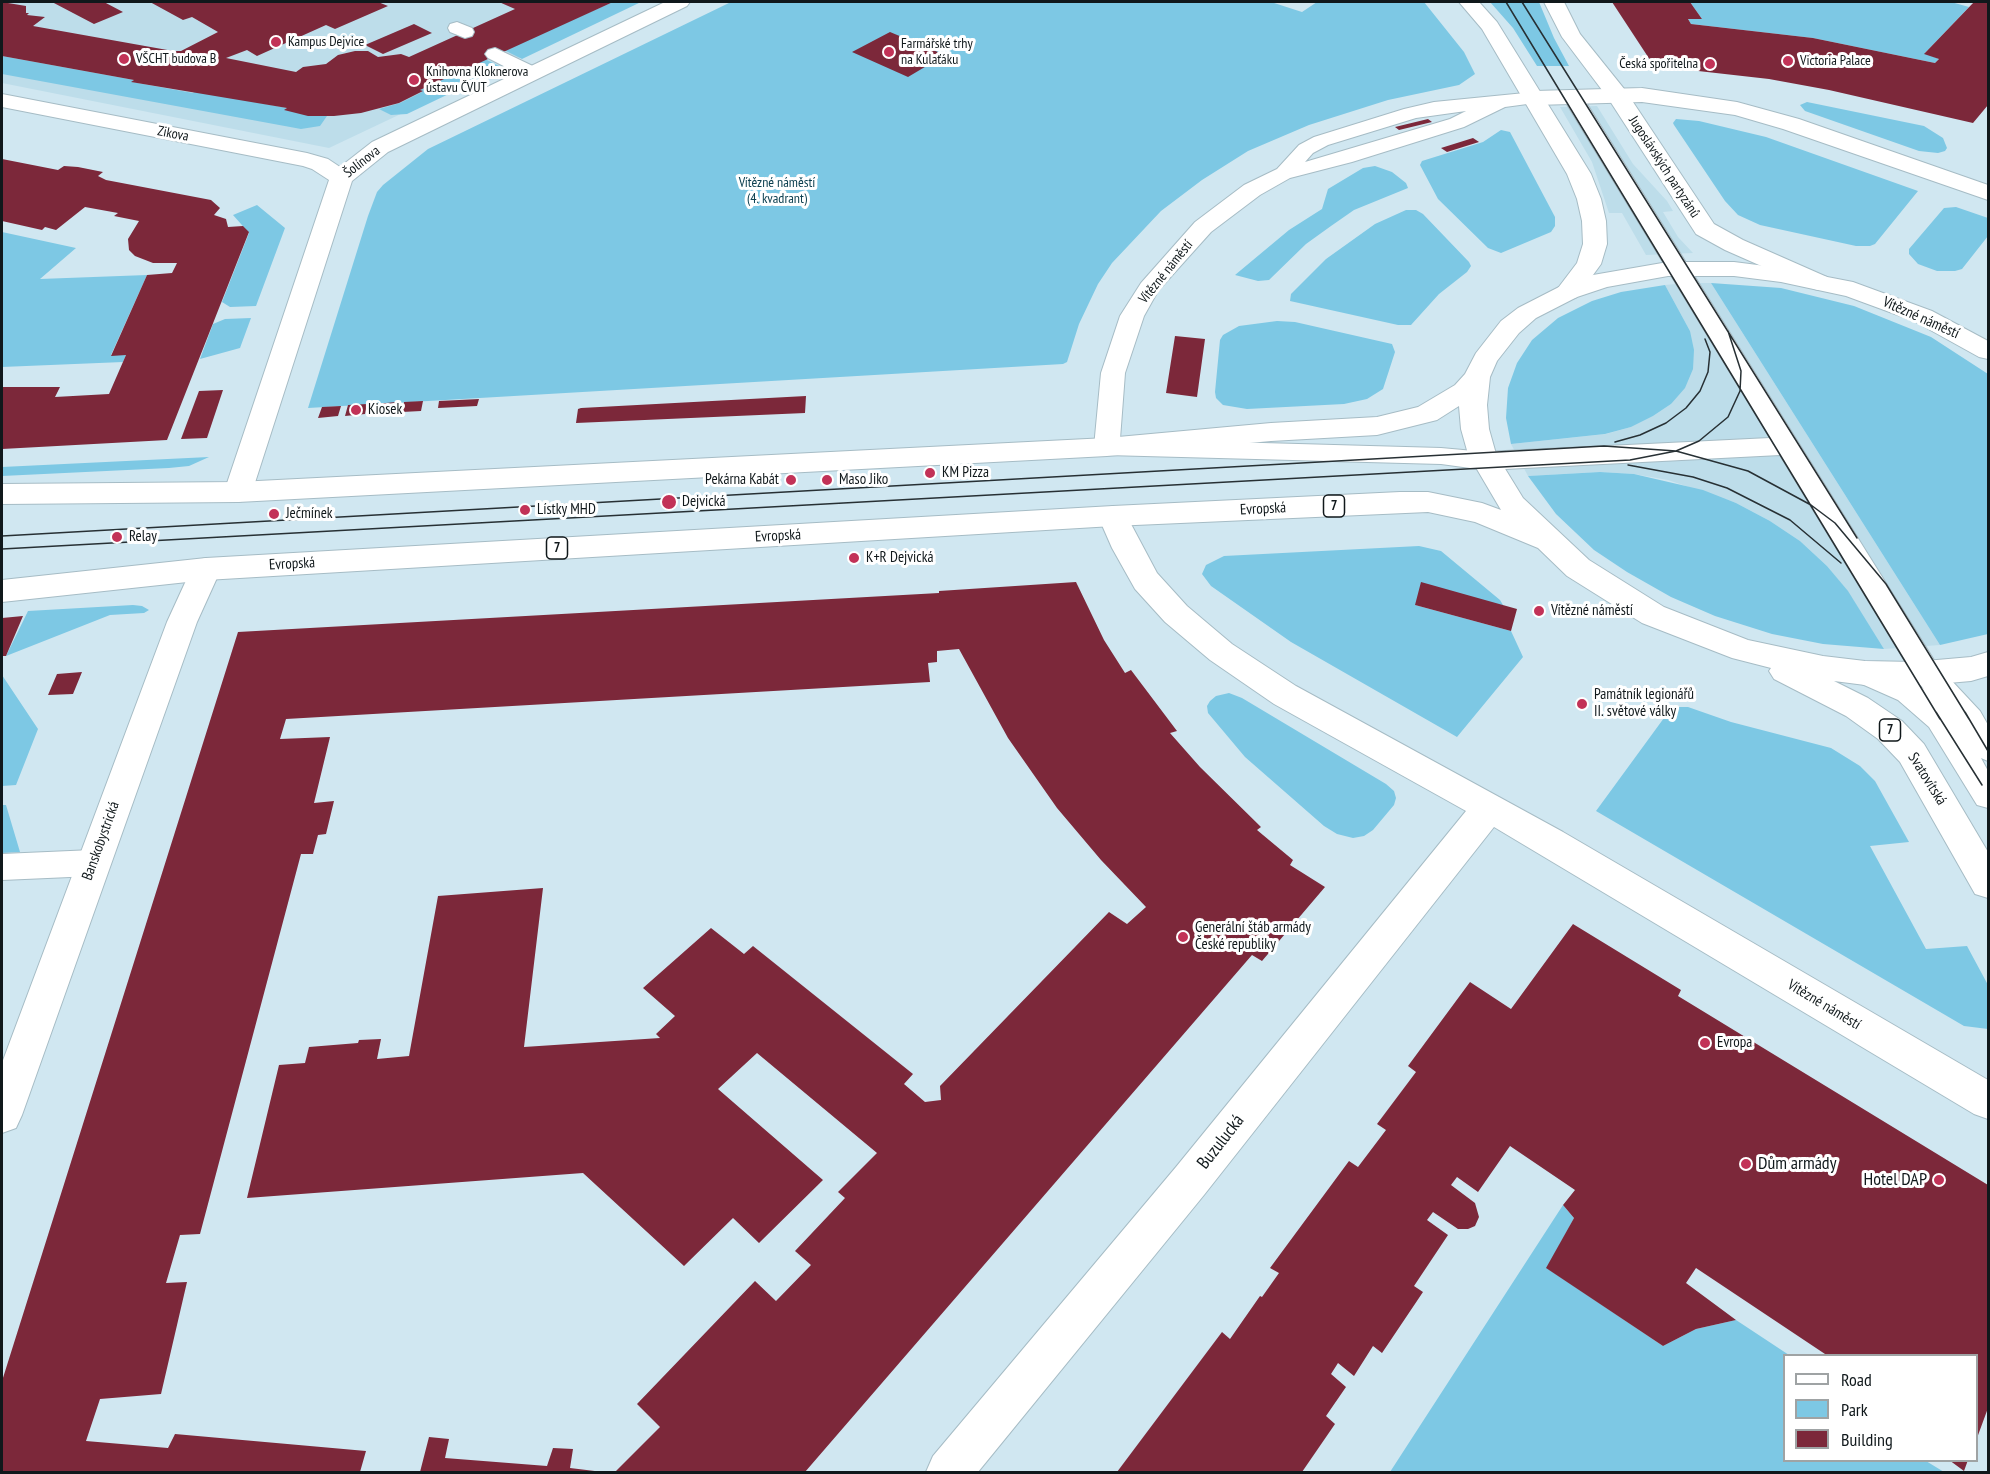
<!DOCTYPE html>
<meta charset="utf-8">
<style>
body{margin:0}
#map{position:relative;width:1990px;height:1474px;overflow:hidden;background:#d0e7f1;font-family:"PT Sans Narrow",sans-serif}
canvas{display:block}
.frame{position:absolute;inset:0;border:3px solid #10181b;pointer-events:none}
.legend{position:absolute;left:1783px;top:1354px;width:195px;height:108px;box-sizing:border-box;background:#fff;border:2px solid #9fa3a4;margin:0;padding:8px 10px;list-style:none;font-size:18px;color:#10181b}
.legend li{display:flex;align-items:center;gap:12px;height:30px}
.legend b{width:30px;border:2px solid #9fa3a4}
</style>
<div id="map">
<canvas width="1990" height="1474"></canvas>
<div class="frame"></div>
<ul class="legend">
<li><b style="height:8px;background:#fff"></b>Road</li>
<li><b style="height:16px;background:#7dc8e4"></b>Park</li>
<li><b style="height:16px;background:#7c283a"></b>Building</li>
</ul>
</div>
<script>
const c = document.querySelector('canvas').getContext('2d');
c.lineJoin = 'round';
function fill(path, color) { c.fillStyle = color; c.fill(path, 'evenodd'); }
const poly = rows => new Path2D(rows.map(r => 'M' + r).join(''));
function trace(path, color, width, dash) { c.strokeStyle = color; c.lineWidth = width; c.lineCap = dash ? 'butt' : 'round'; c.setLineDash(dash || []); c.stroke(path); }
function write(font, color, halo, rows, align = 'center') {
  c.font = font + ' "PT Sans Narrow",sans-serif'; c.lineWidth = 6; c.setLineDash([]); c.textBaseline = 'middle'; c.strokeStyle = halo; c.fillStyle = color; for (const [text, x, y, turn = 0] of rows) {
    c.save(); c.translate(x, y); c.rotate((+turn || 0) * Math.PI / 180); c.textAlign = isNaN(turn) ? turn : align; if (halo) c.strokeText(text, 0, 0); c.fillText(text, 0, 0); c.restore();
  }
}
fill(poly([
 [2,2,637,2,329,148,2,83],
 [1597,106,1633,164,1667,201,1673,211,1663,212,1678,237,1693,253,1646,255,1622,213,1609,213,1592,162,1560,107],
 [1687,283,1711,283,1940,645,1884,649,1848,592,1827,566,1800,541,1770,521,1736,503,1668,480,1634,474,1600,472,1528,476,1511,444,1606,434,1631,427,1653,416,1671,404,1690,331,1665,285]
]), '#bdddea');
fill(poly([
 [613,2,641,2,522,59,504,50],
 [731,2,1271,2,1302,12,1317,2,1424,2,1464,52,1475,74,1459,85,1388,100,1309,125,1248,151,1202,180,1161,211,1112,263,1098,284,1079,324,1067,362,1063,364,308,408,368,216,377,192,383,185,428,149],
 [1490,2,1539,2,1554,38,1569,66,1537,66,1513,28],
 [1690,2,1951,2,1969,7,1925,53,1939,59,1935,63,1813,38,1691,24,1688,19,1702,19],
 [2,56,134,80,132,82,193,93,195,91,287,108,285,110,327,116,320,126,301,129,2,74],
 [485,59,503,68,407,114,391,115,379,109,400,103,422,92,420,90],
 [1807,102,1924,126,1943,138,1947,148,1945,151,1938,153,1919,151,1805,111,1800,105],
 [1676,119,1699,121,1766,137,1918,191,1875,244,1870,246,1856,246,1760,225,1738,215,1725,201,1674,125,1673,123],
 [1501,130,1510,132,1555,217,1555,226,1551,232,1501,253,1488,248,1438,199,1420,165,1422,161,1483,142],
 [1375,166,1392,172,1406,183,1408,188,1354,210,1331,226,1306,244,1269,280,1258,281,1235,275,1289,230,1322,209,1328,189,1363,168],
 [257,205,285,228,256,306,230,307,222,302,249,233,233,215],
 [1956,207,1988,218,1988,236,1962,269,1955,271,1937,271,1918,264,1909,254,1909,249,1944,208],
 [1406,210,1416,210,1423,214,1469,262,1471,266,1467,272,1439,294,1411,325,1398,325,1290,301,1291,294,1326,259,1375,224],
 [2,232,76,248,40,279,147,275,111,355,126,355,123,362,2,367],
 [1711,283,1781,288,1854,306,1931,337,1988,374,1988,634,1940,645],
 [1665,285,1690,331,1694,350,1693,369,1685,388,1671,404,1653,416,1631,427,1605,434,1511,444,1506,418,1508,388,1517,363,1532,340,1558,318,1592,301,1621,292],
 [251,318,240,348,200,359,213,324,225,319],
 [1277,321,1295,322,1392,344,1395,352,1383,389,1367,399,1344,404,1247,409,1223,405,1216,398,1215,392,1220,340,1223,335,1239,326],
 [209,457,189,466,169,468,2,476,2,467],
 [1600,472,1634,474,1703,490,1736,503,1770,521,1800,541,1827,566,1848,591,1884,649,1823,644,1772,634,1715,616,1671,597,1627,572,1594,550,1556,514,1528,476],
 [1419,546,1441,551,1500,600,1503,605,1415,605,1511,631,1523,657,1457,737,1291,642,1211,586,1202,574,1206,565,1224,556],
 [133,605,142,606,149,610,144,613,110,615,6,656,28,611],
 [2,675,38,729,16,785,2,786],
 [1229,693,1242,698,1386,784,1394,791,1396,798,1394,805,1373,830,1364,836,1353,838,1337,834,1324,826,1245,757,1208,713,1207,706,1210,701,1216,696],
 [1672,707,1688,707,1731,722,1831,748,1860,766,1875,781,1909,842,1870,846,1926,949,1967,946,1988,985,1988,1029,1964,1026,1596,811],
 [2,805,6,805,20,852,2,853],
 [1563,1205,1574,1218,1547,1268,1663,1346,1696,1329,1736,1320,1789,1355,1784,1356,1784,1460,1926,1461,1944,1472,1390,1472]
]), '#7dc8e4');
fill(poly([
 [2,2,26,6,26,13,29,13,27,15,45,17,33,26,173,51,181,51,218,32,192,17,183,20,150,2,378,2,388,6,335,29,326,25,257,56,247,50,226,58,296,72,303,67,326,64,338,55,355,51,368,51,378,57,401,54,409,57,515,9,499,2,613,2,420,90,423,91,399,103,361,113,334,116,308,116,284,110,287,108,131,82,134,80,2,56],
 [52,2,104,2,123,12,94,24],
 [1612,2,1690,2,1702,19,1688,19,1691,24,1813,38,1935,63,1939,59,1924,54,1974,2,1988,2,1988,105,1973,123,1829,90,1769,79,1654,66],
 [414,24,432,33,383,54,365,45],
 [890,32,945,55,908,77,852,52],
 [1428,119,1432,122,1399,130,1395,127],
 [1473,138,1479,142,1447,152,1441,148],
 [2,159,58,170,64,166,78,167,103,172,98,176,106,180,211,200,220,208,214,215,226,219,228,227,243,226,249,232,167,440,2,449,2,387,60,387,55,397,109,394,126,355,111,356,147,275,172,273,177,263,153,263,135,256,129,250,128,239,139,221,114,216,118,213,85,207,56,230,45,227,42,230,2,221],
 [1175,336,1205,339,1197,397,1166,393],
 [223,390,207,438,181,439,199,391],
 [806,396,805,413,576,423,578,409,581,408],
 [479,399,477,406,438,408,439,401],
 [423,401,421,411,402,412,404,402],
 [396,402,393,413,374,414,376,404],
 [367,404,365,414,345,416,348,405],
 [341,406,338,416,318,418,322,407],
 [1076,582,1104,640,1125,673,1131,670,1177,731,1170,733,1200,767,1261,827,1257,830,1293,860,1290,865,1325,887,1262,961,1252,955,805,1472,615,1472,660,1427,637,1404,755,1281,776,1301,811,1265,795,1251,845,1198,838,1192,877,1153,757,1053,718,1089,823,1180,759,1243,733,1218,684,1266,583,1173,247,1198,279,1065,305,1063,309,1047,358,1043,359,1040,381,1039,377,1059,409,1056,438,896,543,888,524,1047,660,1038,656,1034,675,1016,643,988,711,928,744,954,753,946,913,1074,904,1084,925,1102,941,1100,940,1086,1109,912,1127,924,1146,907,1101,860,1057,808,1008,738,959,649,937,651,937,662,928,663,930,682,286,719,280,739,330,737,314,803,334,801,326,834,318,835,313,854,301,854,200,1234,180,1235,166,1283,187,1282,161,1394,100,1399,86,1441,168,1448,175,1434,366,1451,360,1472,2,1472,2,1381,238,632,939,593,939,591],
 [1421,582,1517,609,1511,631,1415,605],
 [23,616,6,656,2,656,2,618],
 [82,672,73,694,48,695,57,674],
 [1573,924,1681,990,1678,996,1988,1185,1988,1408,1977,1438,1976,1356,1828,1356,1696,1268,1686,1283,1736,1320,1696,1329,1663,1346,1546,1268,1574,1218,1563,1205,1575,1190,1510,1146,1478,1192,1457,1177,1451,1185,1475,1203,1479,1217,1475,1226,1468,1229,1458,1229,1433,1212,1427,1220,1448,1235,1414,1286,1423,1292,1382,1353,1373,1346,1354,1376,1338,1363,1331,1374,1346,1387,1326,1416,1335,1424,1302,1472,1117,1472,1222,1332,1230,1339,1260,1296,1262,1297,1279,1273,1270,1268,1349,1161,1358,1167,1386,1130,1377,1124,1416,1072,1408,1066,1470,982,1511,1009],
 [429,1437,449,1439,445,1458,547,1466,553,1448,573,1449,570,1468,603,1472,420,1472],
 [1949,1460,1968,1460,1964,1471]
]), '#7c283a');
const lane = poly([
 [457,22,472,28,474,32,472,36,465,38,450,32,448,28,450,24,457,22],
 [495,48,539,69,542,73,539,77,532,79,525,77,488,58,485,54,488,50,495,48],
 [1572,90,1579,92,1582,96,1937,665,1980,711,1988,725,1988,761,1981,758,1988,771,1988,808,1977,805,1929,727,1898,700,1855,681,1851,673,1855,665,1865,662,1918,684,1924,689,1917,681,1780,455,1485,470,1441,464,1107,455,1098,453,1094,447,1101,373,1120,316,1141,283,1195,222,1244,185,1277,169,1299,145,1314,137,1404,109,1434,102,1535,92,1542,94,1545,98,1542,102,1505,107,1464,127,1352,162,1290,178,1260,195,1211,232,1158,291,1144,316,1125,373,1120,439,1441,448,1485,452,1770,438,1562,96,1565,92,1572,90],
 [1466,111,1450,119,1305,162,1313,153,1328,145,1416,118,1466,111],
 [93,850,104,854,109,863,104,872,93,876,2,880,2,854,93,850]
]);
const street = poly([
 [665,2,690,2,687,6,388,152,352,181,252,492,248,499,238,502,228,499,224,492,329,180,312,169,303,166,2,107,2,94,307,153,328,159,340,167,372,142,665,2],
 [1642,88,1737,102,1799,119,1988,185,1988,200,1783,129,1735,115,1642,102,1535,105,1527,103,1524,98,1527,93,1535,91,1642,88],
 [1113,506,1123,509,1157,573,1187,606,1232,644,1296,686,1563,832,1988,1080,1988,1119,1974,1114,1494,827,1204,1195,978,1472,926,1472,933,1456,1176,1167,1466,811,1274,704,1210,660,1165,622,1135,589,1112,548,1098,516,1103,509,1113,506],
 [206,558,217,561,221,569,197,622,22,1115,16,1128,2,1133,2,1063,167,622,195,561,206,558]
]);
const secondary = poly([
 [1459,2,1479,2,1497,22,1591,174,1601,199,1606,221,1607,244,1601,264,1577,297,1568,300,1559,297,1555,292,1577,263,1583,244,1582,221,1577,199,1567,174,1482,29,1459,2],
 [1544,2,1564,2,1580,34,1625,90,1714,224,1743,240,1827,277,1831,282,1827,287,1818,290,1809,287,1725,250,1696,234,1608,98,1562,37,1544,2]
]);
const primary = poly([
 [1668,262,1734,262,1781,268,1853,282,1932,311,1988,341,1988,359,1979,357,1914,321,1846,296,1781,282,1734,276,1668,276,1607,287,1577,297,1536,318,1519,333,1497,361,1490,377,1487,405,1489,429,1496,454,1523,498,1589,560,1664,607,1748,640,1823,656,1865,661,1914,662,1971,657,1988,652,1988,676,1971,681,1914,686,1865,685,1834,681,1868,698,1902,721,1924,744,1988,852,1988,898,1975,894,1900,762,1878,739,1846,716,1774,679,1769,671,1771,668,1732,658,1642,623,1567,576,1538,548,1475,522,1428,512,1113,526,206,580,2,602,2,580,206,558,1113,506,1400,492,1428,492,1482,503,1501,510,1468,454,1461,429,1459,406,1437,420,1377,435,1271,441,1107,456,238,502,2,504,2,484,238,482,1107,438,1271,423,1377,417,1418,407,1455,385,1465,374,1476,353,1501,321,1518,308,1559,287,1593,275,1668,262]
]);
trace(lane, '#a6bcc5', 2);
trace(street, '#a6bcc5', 2);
trace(secondary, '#a6bcc5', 2);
trace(primary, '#a6bcc5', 2);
fill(lane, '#fff');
fill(street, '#fff');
fill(secondary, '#fff');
fill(primary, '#fff');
trace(poly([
 [1506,2,1940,719],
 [1522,2,1857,538],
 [1615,442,1640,435,1666,423,1686,408,1700,391,1708,372,1710,352,1705,339],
 [1628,465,1693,477,1727,488,1790,520,1841,563],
 [2,536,1604,446,1676,451,1748,471,1811,505,1835,523,1886,584,1969,719],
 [2,549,1630,460,1676,451,1699,441,1728,417,1740,391,1741,371,1728,331],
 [1936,712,1982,785],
 [1965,712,1988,751]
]), '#273034', 1.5);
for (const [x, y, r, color] of [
 [276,42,6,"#c23257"],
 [889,52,6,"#c23257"],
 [124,59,6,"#c23257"],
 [1788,61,6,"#c23257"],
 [1710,64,6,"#c23257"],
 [414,80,6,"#c23257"],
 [356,410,6,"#c23257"],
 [930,473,6,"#c23257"],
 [791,480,6,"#c23257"],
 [827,480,6,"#c23257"],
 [669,502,8,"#c23257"],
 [525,510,6,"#c23257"],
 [274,514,6,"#c23257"],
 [117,537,6,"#c23257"],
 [854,558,6,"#c23257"],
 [1539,611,6,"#c23257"],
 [1582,704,6,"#c23257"],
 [1183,937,6,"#c23257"],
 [1705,1043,6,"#c23257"],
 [1746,1164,6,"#c23257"],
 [1939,1180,6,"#c23257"]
]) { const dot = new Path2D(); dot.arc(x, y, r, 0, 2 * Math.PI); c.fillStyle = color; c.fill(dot); trace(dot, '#fff', 2); }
write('14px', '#10181b', '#fff', [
 ["Kampus Dejvice",288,42],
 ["Farmářské trhy",901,44],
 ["na Kulaťáku",901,60],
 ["VŠCHT budova B",136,59],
 ["Victoria Palace",1800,61],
 ["Česká spořitelna",1698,64,"right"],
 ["Knihovna Kloknerova",426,72],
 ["ústavu ČVUT",426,88]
], 'left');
write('14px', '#10181b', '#fff', [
 ["Zikova",173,134,11],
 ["Šolínova",362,162,-38],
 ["Jugoslávských partyzánů",1664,167,57],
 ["Vítězné náměstí",1166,272,-51]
]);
write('14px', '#0d4050', '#fff', [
 ["Vítězné náměstí",777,183],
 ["(4. kvadrant)",777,199]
]);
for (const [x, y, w] of [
 [1334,506,21],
 [557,548,21],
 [1890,730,21]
]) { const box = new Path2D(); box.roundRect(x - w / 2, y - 11, w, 22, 4.5); c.fillStyle = '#fff'; c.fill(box); trace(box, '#10181b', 1.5); }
write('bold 14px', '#10181b', null, [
 ["7",1334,506],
 ["7",557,548],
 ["7",1890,730]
]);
write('15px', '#10181b', '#fff', [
 ["Vítězné náměstí",1921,318,24],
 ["Evropská",1263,509,-3],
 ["Evropská",778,536,-3],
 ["Evropská",292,564,-3],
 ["Svatovítská",1927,779,58],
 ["Banskobystrická",101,841,-70],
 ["Vítězné náměstí",1824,1005,31]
]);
write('15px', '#10181b', '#fff', [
 ["Kiosek",368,410],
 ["KM Pizza",942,473],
 ["Pekárna Kabát",779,480,"right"],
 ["Maso Jiko",839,480],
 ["Dejvická",682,502],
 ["Lístky MHD",537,510],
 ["Ječmínek",286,514],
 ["Relay",129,537],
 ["K+R Dejvická",866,558],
 ["Vítězné náměstí",1551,611],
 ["Památník legionářů",1594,695],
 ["II. světové války",1594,712],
 ["Generální štáb armády",1195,928],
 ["České republiky",1195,945],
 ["Evropa",1717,1043]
], 'left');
write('18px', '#10181b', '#fff', [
 ["Buzulucká",1221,1142,-52]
]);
write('18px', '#10181b', '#fff', [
 ["Dům armády",1758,1164],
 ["Hotel DAP",1927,1180,"right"]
], 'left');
</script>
